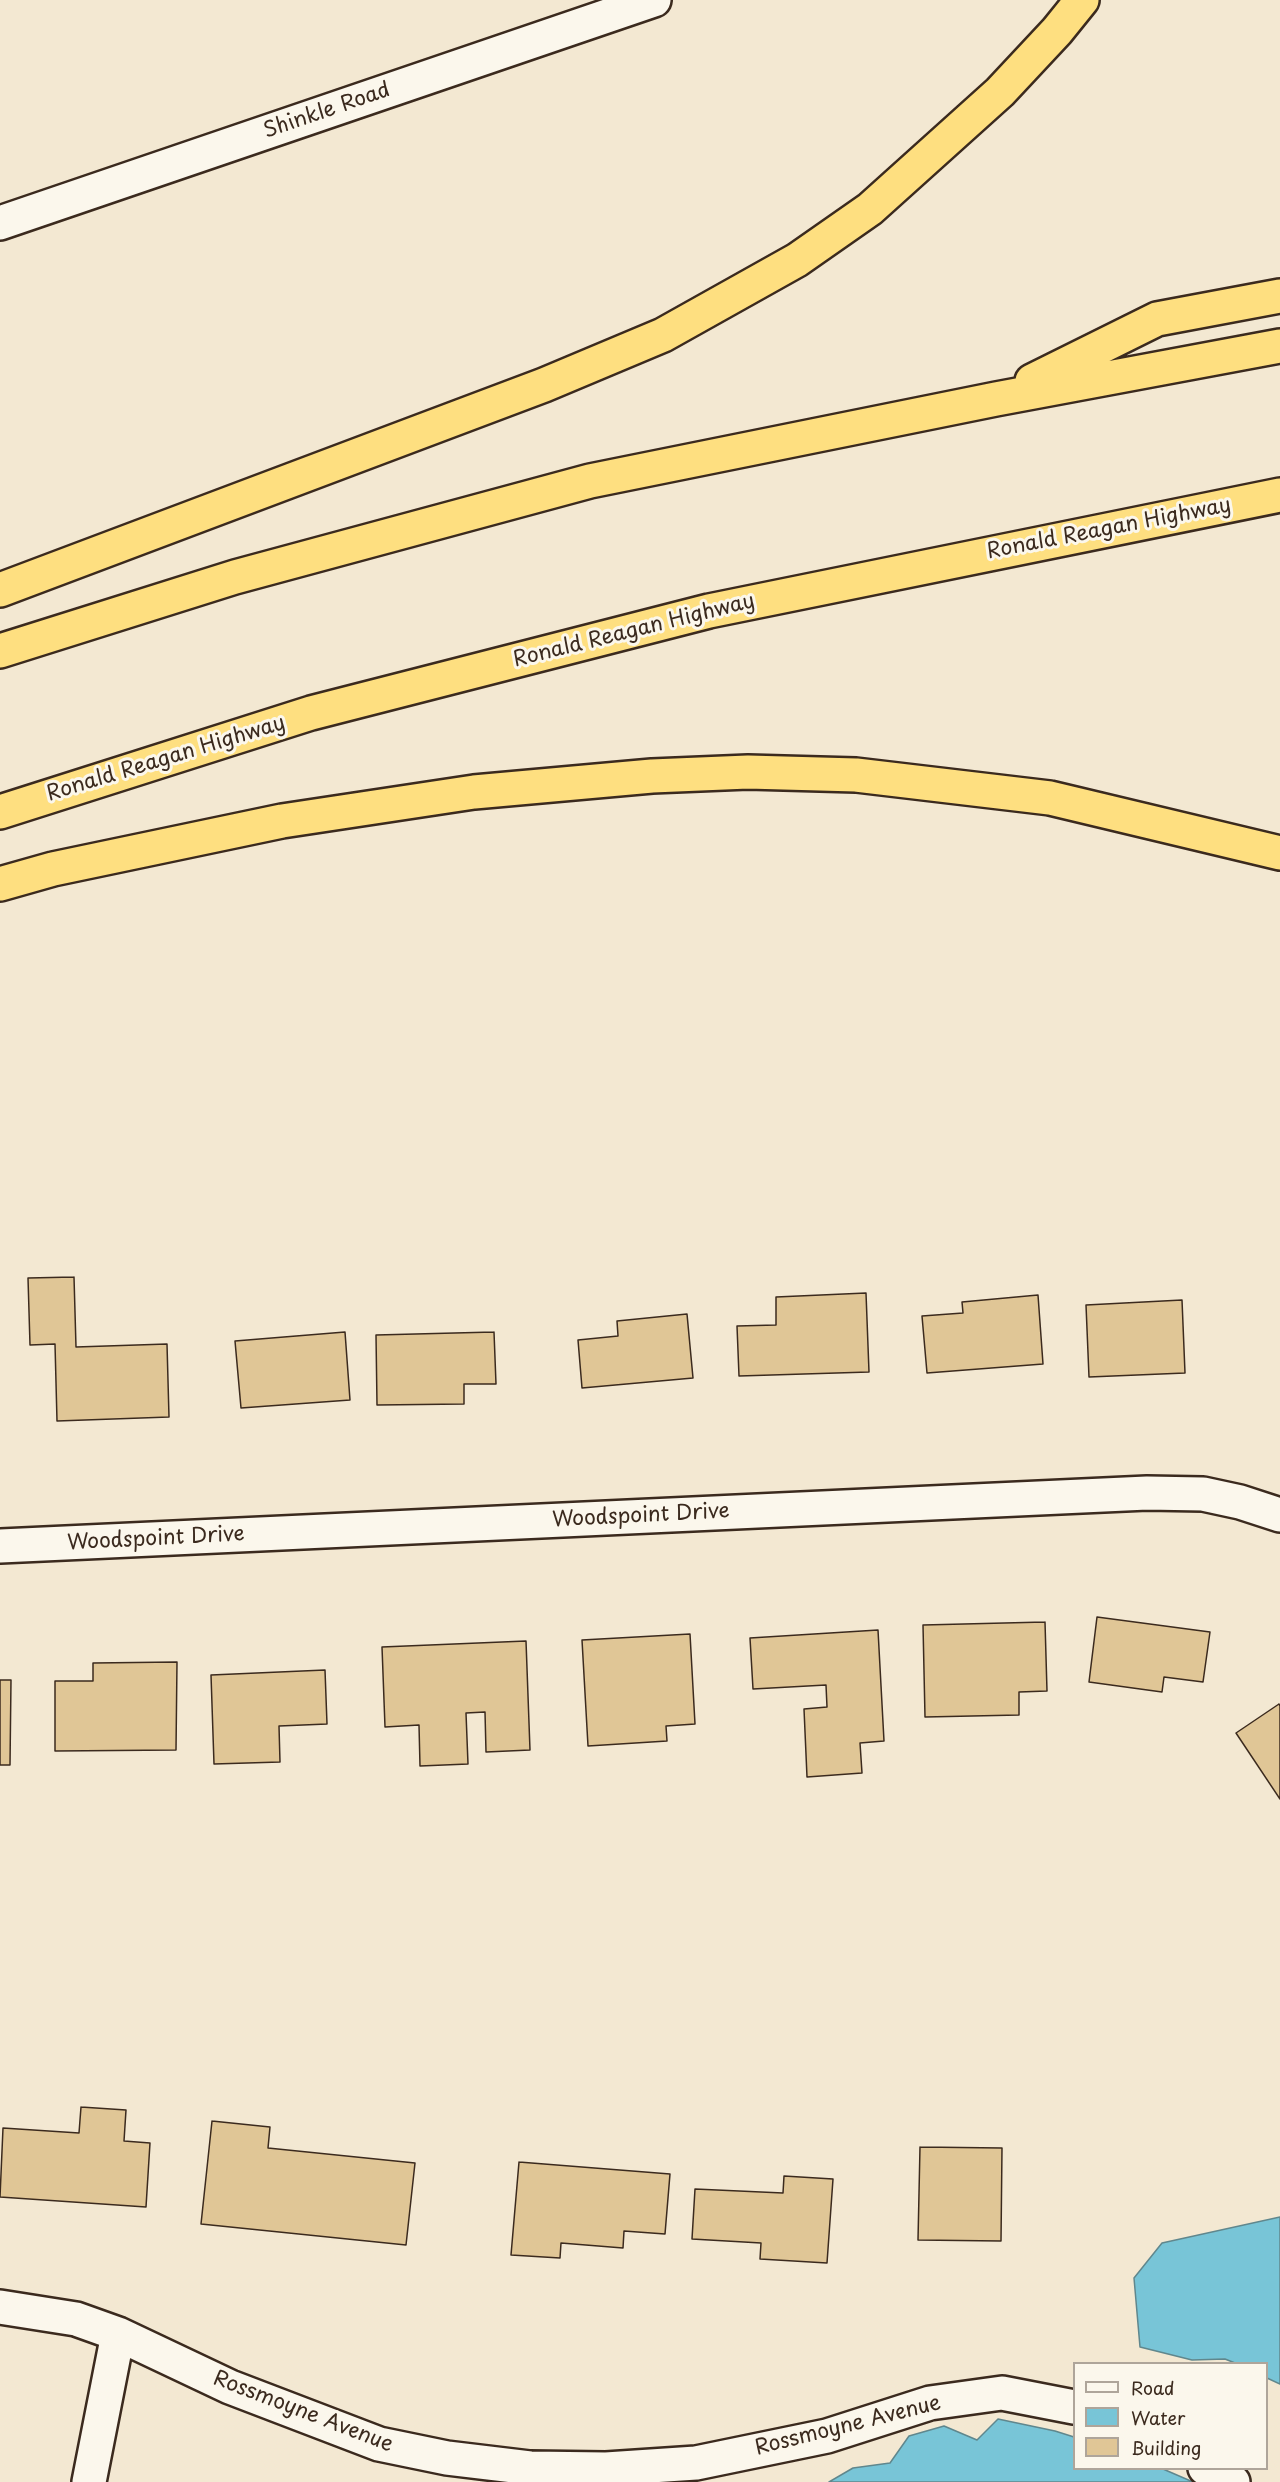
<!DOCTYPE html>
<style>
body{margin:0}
#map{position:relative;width:1280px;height:2482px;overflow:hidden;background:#f3e8d2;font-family:"Playpen Sans",sans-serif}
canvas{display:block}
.legend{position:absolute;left:1073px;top:2362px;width:195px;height:108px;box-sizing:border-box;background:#fbf7ec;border:2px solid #aea59a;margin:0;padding:8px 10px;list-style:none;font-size:18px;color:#3b2a1e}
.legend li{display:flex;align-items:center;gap:12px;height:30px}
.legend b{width:30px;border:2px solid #aea59a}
</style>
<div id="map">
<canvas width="1280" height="2482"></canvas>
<ul class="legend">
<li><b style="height:8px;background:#fbf7ec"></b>Road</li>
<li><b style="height:16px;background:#78c5d7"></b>Water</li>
<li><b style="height:16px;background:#e0c696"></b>Building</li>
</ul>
</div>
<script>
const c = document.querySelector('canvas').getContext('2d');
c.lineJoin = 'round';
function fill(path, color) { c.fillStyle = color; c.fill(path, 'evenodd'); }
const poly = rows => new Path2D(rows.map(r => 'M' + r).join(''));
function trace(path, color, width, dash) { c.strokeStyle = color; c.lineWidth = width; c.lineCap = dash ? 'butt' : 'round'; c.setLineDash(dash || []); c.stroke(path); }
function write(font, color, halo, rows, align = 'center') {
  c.font = font + ' "Playpen Sans",sans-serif'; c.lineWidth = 6; c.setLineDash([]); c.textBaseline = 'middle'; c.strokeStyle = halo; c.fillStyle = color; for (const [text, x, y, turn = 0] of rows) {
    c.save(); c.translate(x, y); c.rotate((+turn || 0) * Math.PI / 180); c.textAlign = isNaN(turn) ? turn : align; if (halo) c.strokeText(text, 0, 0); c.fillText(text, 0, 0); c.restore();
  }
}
const water = poly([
 [1280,2217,1280,2384,1267,2378,1266,2364,1235,2363,1225,2359,1192,2360,1140,2347,1134,2278,1162,2243,1280,2217],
 [998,2419,1055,2431,1074,2437,1074,2468,1163,2469,1193,2482,829,2482,853,2468,890,2463,909,2436,944,2426,977,2440,998,2419]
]);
fill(water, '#78c5d7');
trace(water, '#60878d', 1.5);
const building = poly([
 [74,1277,76,1347,167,1344,169,1417,57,1421,55,1344,30,1345,28,1278,74,1277],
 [866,1293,869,1372,739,1376,737,1326,776,1325,776,1297,866,1293],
 [1038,1295,1043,1364,927,1373,922,1316,963,1313,962,1302,1038,1295],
 [1182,1300,1185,1373,1089,1377,1086,1305,1182,1300],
 [687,1314,693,1378,582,1388,578,1340,618,1336,617,1321,687,1314],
 [345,1332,350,1400,241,1408,235,1341,345,1332],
 [494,1332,496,1384,464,1384,464,1404,377,1405,376,1335,494,1332],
 [1097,1617,1210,1632,1203,1682,1164,1677,1162,1692,1089,1682,1097,1617],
 [1045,1622,1047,1691,1019,1692,1019,1715,925,1717,923,1625,1045,1622],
 [878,1630,884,1741,860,1743,862,1773,807,1777,804,1709,827,1707,826,1685,753,1689,750,1638,878,1630],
 [690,1634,695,1724,666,1726,667,1741,588,1746,582,1640,690,1634],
 [526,1641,530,1750,486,1752,485,1712,466,1713,468,1764,420,1766,419,1725,385,1727,382,1647,526,1641],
 [177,1662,176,1750,55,1751,55,1681,93,1681,93,1663,177,1662],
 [325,1670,327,1724,279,1726,280,1762,214,1764,211,1675,325,1670],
 [0,1680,11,1680,10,1765,0,1765,0,1680],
 [1279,1704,1280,1706,1280,1799,1236,1733,1279,1704],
 [81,2107,126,2110,124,2141,150,2143,146,2207,0,2197,3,2128,79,2133,81,2107],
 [212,2121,270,2127,268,2148,415,2163,406,2245,201,2224,212,2121],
 [920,2147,1002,2148,1001,2241,918,2240,920,2147],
 [519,2162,670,2174,665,2234,624,2231,623,2248,561,2243,560,2258,511,2255,519,2162],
 [784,2176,833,2179,827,2263,760,2259,761,2243,692,2239,695,2189,783,2193,784,2176]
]);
fill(building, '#e0c696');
trace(building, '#3b2a1e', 1.5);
const minor = poly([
 [0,223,654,0],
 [0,1546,1147,1493,1203,1494,1240,1502,1280,1515],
 [0,2307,76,2319,118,2334,230,2387,379,2444,447,2458,530,2468,606,2469,696,2463,827,2436,930,2403,1002,2393,1074,2407],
 [1205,2468,1233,2482],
 [89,2482,118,2334]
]);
const highway = poly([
 [1032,381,1157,319,1280,296],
 [0,590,544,385,663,335,797,260,870,209,1000,92,1057,31,1082,0],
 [0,651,235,577,590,481,996,399,1280,346],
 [0,812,311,713,709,611,1280,495],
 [0,884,53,869,282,821,474,792,652,776,748,772,856,775,1050,798,1280,853]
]);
trace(minor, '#3b2a1e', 38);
trace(highway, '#3b2a1e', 38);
trace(minor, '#fbf7ec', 33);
trace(highway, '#fedf80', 33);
write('21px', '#3b2a1e', '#fbf7ec', [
 ["Shinkle Road",327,111,-19],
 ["Ronald Reagan Highway",1109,529,-11],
 ["Ronald Reagan Highway",634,631,-14],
 ["Ronald Reagan Highway",166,759,-17],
 ["Woodspoint Drive",641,1516,-3],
 ["Woodspoint Drive",156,1539,-3],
 ["Rossmoyne Avenue",303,2412,21],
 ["Rossmoyne Avenue",848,2426,-14]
]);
</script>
